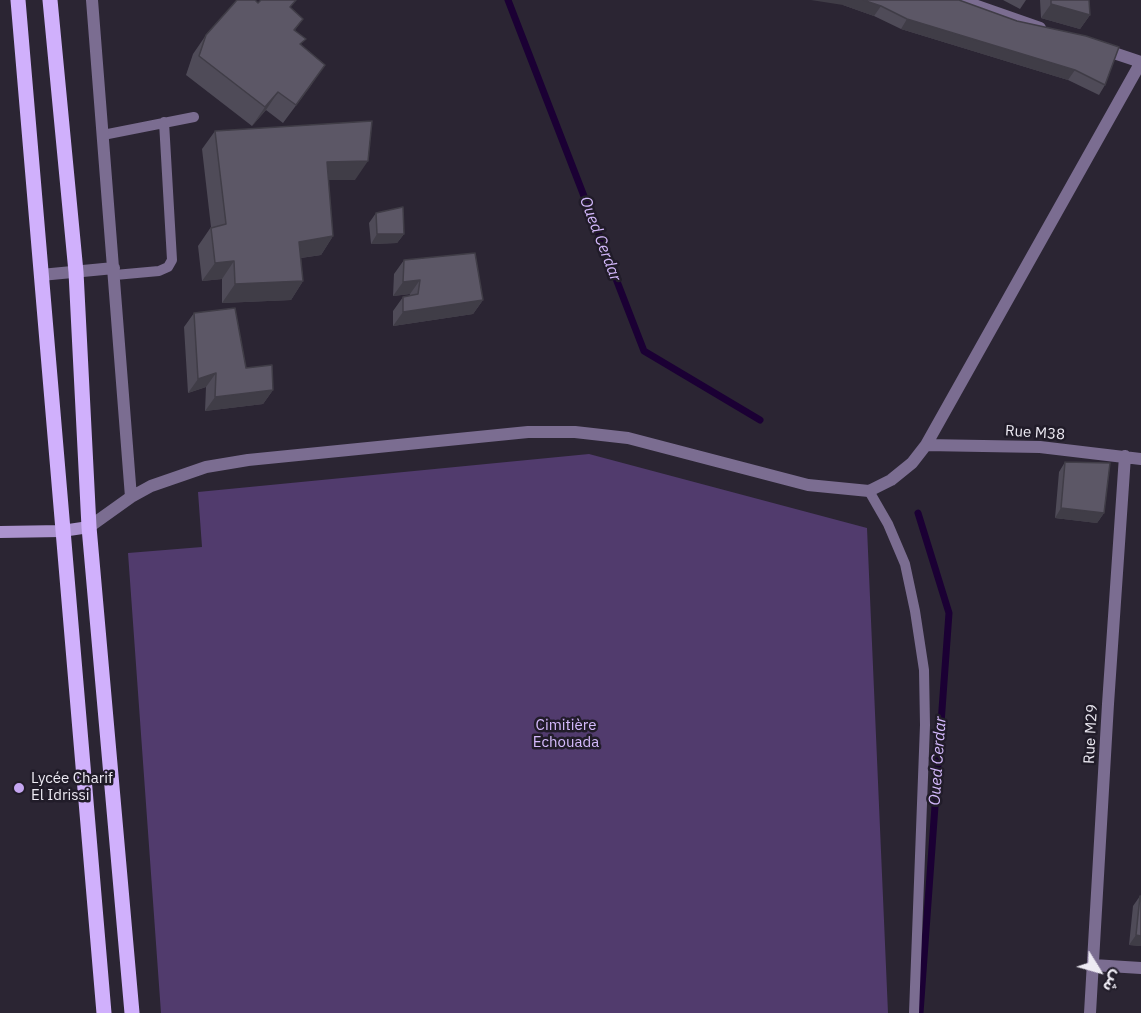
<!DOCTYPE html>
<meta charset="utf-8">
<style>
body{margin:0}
#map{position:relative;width:1141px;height:1013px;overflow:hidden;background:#2b2533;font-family:"IBM Plex Sans","Noto Sans Arabic",sans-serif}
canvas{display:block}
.north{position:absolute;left:1069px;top:941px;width:60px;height:60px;-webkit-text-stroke:4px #211c29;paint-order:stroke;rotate:127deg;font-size:16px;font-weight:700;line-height:24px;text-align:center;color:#edeaf3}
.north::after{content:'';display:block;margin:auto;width:21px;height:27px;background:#edeaf3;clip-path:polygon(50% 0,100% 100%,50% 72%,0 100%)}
</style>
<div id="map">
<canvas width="1141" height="1013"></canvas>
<div class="north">ش</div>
</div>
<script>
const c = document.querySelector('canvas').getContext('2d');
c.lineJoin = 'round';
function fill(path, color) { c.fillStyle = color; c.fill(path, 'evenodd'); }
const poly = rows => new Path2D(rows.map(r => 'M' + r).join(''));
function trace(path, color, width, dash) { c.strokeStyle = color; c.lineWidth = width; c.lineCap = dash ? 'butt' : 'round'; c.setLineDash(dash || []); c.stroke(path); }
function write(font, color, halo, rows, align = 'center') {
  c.font = font + ' "IBM Plex Sans",sans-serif'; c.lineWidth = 5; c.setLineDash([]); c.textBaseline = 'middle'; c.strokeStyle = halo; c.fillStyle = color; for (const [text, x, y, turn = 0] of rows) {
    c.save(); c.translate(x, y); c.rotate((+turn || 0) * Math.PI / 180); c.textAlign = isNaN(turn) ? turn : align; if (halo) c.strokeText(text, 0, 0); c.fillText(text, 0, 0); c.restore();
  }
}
fill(poly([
 [589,454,867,528,888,1013,161,1013,128,553,202,547,198,492]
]), '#513b6d');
trace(poly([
 [508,0,644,351,760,420],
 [918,513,949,613,920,1013]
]), '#1b0034', 7);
trace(poly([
 [103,135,194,117],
 [115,275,159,271,168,267,172,260,164,122],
 [869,491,888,524,905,564,915,611,924,670,925,725,914,1013]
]), '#7b6d91', 10);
trace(poly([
 [92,0,131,497],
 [960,0,1040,28],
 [1102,49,1141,62],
 [41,275,114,268],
 [926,445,1040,447,1141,459],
 [89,527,131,497,151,486,206,467,248,460,528,432,575,432,628,438,808,485,869,491,891,480,912,463,926,445,1141,62],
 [1093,965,1141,968],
 [1090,1013,1108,704,1125,456]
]), '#7b6d91', 12);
trace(poly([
 [0,532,62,531,89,527]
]), '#ab93ce', 12);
trace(poly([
 [18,0,104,1013],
 [50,0,76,272,89,527,132,1013]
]), '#d0b0fc', 15);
fill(poly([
 [959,0,1105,85,1099,95,1068,80,901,29,874,16,843,5],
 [1003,0,1026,0,1020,9],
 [1040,0,1089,0,1090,15,1080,29,1041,18],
 [258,3,291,8,303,19,295,30,302,46,312,84,283,123,266,110,252,126,186,75,193,54,206,35],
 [215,131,355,180,328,180,333,236,321,255,301,258,303,281,291,300,222,303,222,279,202,281,198,246,211,227,202,149],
 [376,213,404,234,397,243,371,244,369,223],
 [404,260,483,300,473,314,393,326,393,311,403,297,409,296,410,294,393,296,394,274],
 [194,313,246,368,273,390,263,404,205,411,206,387,188,393,184,327],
 [1065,462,1104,513,1097,523,1055,518,1059,472],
 [1140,896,1141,896,1141,946,1129,945,1133,906]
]), '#4f4b58');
fill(poly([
 [811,0,863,0,881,6,874,16,843,5],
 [1051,4,1090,15,1080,29,1041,18],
 [907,19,1075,70,1068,80,901,29],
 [278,92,266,110,252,126,265,107],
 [368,161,355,180,314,180,327,162],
 [377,234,404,234,397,243,371,244],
 [333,236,321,255,286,260,299,242],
 [234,261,222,279,202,281,215,263],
 [420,280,410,294,393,296,403,282],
 [303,281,291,300,222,303,235,284],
 [483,300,473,314,393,326,403,312],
 [216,373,206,387,188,393,198,379],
 [273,390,263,404,205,411,215,397],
 [1061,508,1104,513,1097,523,1055,518],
 [1136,935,1141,936,1141,946,1129,945]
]), '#403d47');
const building = poly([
 [237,0,255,0,258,3,261,0,296,0,290,7,303,19,294,30,306,39,300,44,325,65,296,105,278,92,265,107,199,56,206,35,237,0],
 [863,0,959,0,1017,21,1086,36,1119,47,1105,85,1075,70,907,19,881,6,863,0],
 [1051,0,1089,0,1090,15,1051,4,1051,0],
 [372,121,368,161,327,162,333,236,299,242,303,281,235,284,234,261,215,263,211,228,226,224,215,131,372,121],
 [403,207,404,234,377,234,376,213,403,207],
 [475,253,483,300,403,312,403,297,418,294,420,280,403,282,404,260,475,253],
 [235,308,246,368,272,365,273,390,215,397,216,373,198,379,194,313,235,308],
 [1065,462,1110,463,1104,513,1061,508,1065,462],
 [1140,896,1141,896,1141,936,1136,935,1140,896]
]);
fill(building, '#5c5766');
trace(building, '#403d47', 1.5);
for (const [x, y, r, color] of [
 [19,788,6,"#c5a6f1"]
]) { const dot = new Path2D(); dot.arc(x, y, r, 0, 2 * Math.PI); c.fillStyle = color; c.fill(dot); trace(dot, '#211c29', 2); }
write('15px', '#edeaf3', '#211c29', [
 ["Rue M38",1035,433,4],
 ["Rue M29",1091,734,-87]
]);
write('15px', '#d6bbfd', '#211c29', [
 ["Cimitière",566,726],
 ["Echouada",566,743]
]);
write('15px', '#edeaf3', '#211c29', [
 ["Lycée Charif",31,779],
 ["El Idrissi",31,796]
], 'left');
write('italic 16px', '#d3b8fb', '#211c29', [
 ["Oued Cerdar",600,239,69],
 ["Oued Cerdar",938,761,-86]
]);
</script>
